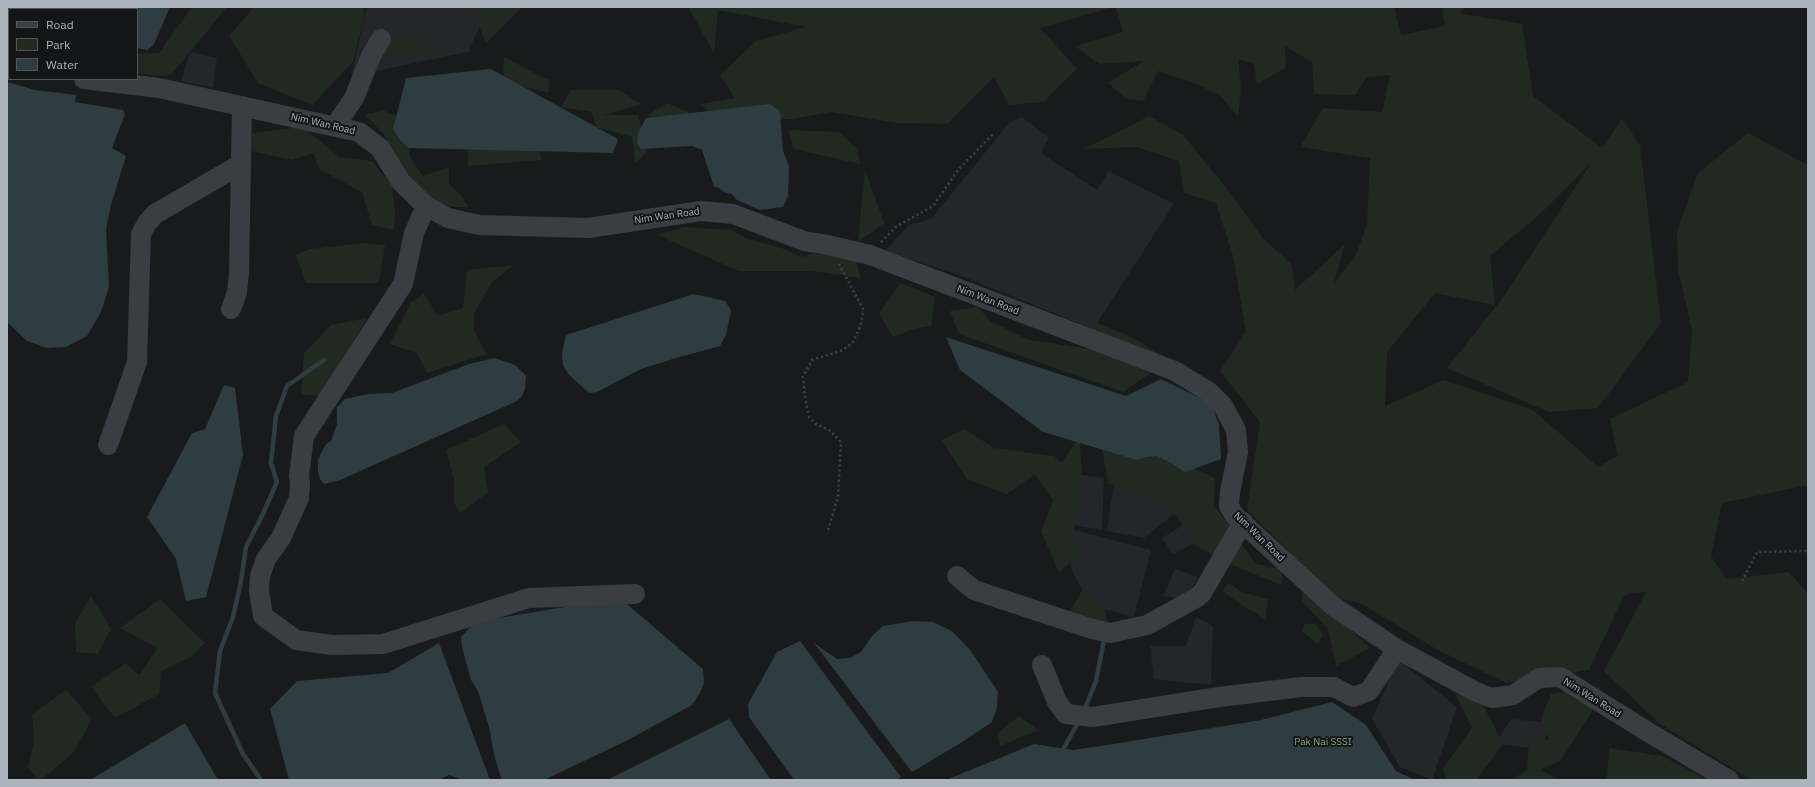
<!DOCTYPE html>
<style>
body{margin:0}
#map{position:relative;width:1815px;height:787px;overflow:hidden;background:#191a1c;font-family:"IBM Plex Sans",sans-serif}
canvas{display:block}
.frame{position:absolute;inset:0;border:8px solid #abb4bc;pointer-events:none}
.legend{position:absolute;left:8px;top:8px;width:130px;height:72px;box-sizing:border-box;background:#141517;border:1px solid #505559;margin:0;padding:5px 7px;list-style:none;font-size:12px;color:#abb4bc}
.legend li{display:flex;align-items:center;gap:8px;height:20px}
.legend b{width:20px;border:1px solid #505559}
</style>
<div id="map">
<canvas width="1815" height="787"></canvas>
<div class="frame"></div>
<ul class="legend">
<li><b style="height:5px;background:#3a3d41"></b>Road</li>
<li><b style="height:11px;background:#212a21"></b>Park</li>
<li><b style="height:11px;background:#2e3d41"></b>Water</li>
</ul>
</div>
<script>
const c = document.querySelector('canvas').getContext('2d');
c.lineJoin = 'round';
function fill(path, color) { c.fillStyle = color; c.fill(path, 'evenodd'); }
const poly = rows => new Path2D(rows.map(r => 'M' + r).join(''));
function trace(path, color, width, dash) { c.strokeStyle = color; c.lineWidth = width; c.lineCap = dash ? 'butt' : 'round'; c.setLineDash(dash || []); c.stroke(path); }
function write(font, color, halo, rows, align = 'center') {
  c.font = font + ' "IBM Plex Sans",sans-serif'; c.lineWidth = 4; c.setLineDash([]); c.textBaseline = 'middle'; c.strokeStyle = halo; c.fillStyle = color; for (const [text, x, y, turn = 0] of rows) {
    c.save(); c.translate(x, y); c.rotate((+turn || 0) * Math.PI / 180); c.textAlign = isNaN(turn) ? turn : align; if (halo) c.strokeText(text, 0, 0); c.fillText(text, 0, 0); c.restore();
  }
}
fill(poly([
 [367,7,489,7,468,52,351,76],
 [190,52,217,58,213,88,181,81],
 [1022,117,1049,138,1041,153,1097,190,1109,171,1174,204,1093,329,959,275,885,251,909,225,931,219,1010,122],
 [1075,474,1104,478,1102,530,1069,524],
 [1115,475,1179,510,1144,538,1107,531],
 [1193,519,1204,538,1173,554,1162,538],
 [1063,527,1151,550,1134,617,1100,608,1087,597,1074,575,1067,554],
 [1175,569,1198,577,1185,600,1163,596],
 [1196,617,1213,626,1211,685,1154,679,1150,646,1186,646],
 [1398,660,1457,707,1432,780,1400,767,1372,719],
 [1511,719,1550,723,1542,749,1495,744]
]), '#252629');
fill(poly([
 [192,7,227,7,171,75,154,76,137,73,137,54,159,53],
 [254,7,364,7,364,18,353,62,312,105,258,83,229,36],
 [472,7,522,7,486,43],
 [688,7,1113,7,1040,28,1077,69,1043,102,1009,105,994,77,947,124,897,123,831,112,792,119,721,121,700,104,735,98,720,75,756,41,806,27,718,10,714,53],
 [1116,7,1394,7,1401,35,1445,26,1442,7,1466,7,1459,13,1522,24,1533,96,1602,148,1622,119,1640,145,1661,323,1598,408,1549,412,1447,368,1502,299,1591,163,1540,214,1490,256,1495,305,1435,293,1387,352,1385,406,1444,380,1533,410,1598,467,1618,456,1610,419,1688,382,1692,331,1678,269,1677,231,1698,173,1748,133,1808,165,1808,485,1722,503,1711,556,1726,579,1789,572,1808,594,1808,780,1751,780,1659,723,1604,671,1646,592,1630,593,1624,596,1589,670,1506,683,1436,649,1361,603,1338,598,1290,571,1290,552,1247,510,1260,422,1220,371,1246,332,1233,256,1216,203,1184,193,1179,161,1137,147,1084,149,1149,116,1183,135,1228,190,1262,237,1292,265,1295,290,1345,244,1334,283,1355,257,1367,225,1370,158,1300,147,1323,108,1382,112,1390,75,1367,77,1355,95,1314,94,1312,62,1285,46,1286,68,1257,84,1254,64,1238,59,1241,87,1238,117,1220,96,1199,85,1158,71,1143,101,1126,99,1108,83,1144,61,1099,64,1075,46,1123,32],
 [407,34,442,58,387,54,383,52,388,40],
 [504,57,550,81,548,93,506,81,503,71],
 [571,90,618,90,642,104,604,115,638,115,648,150,635,164,632,137,596,127,592,112,561,107],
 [667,103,696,115,681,138,648,115],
 [383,110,406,121,410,157,423,176,449,167,449,184,462,196,468,207,452,207,411,196,384,134,365,115],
 [302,127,340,157,372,161,392,186,395,213,394,230,372,225,362,192,319,169,314,153,292,160,252,151,252,133],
 [789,130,839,132,857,149,860,164,793,149],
 [468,147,538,148,542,160,468,166],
 [865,169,884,223,858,242],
 [684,227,731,230,748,239,784,249,803,257,813,253,855,258,861,278,812,271,739,271,657,235],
 [364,243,385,245,379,283,306,283,296,255,310,249],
 [514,265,492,282,474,313,474,332,487,354,427,373,417,353,390,344,411,302,424,294,438,316,463,308,467,270],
 [901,283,935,297,931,326,913,329,893,337,879,313],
 [978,307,990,321,1029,340,1091,349,1093,321,1136,339,1169,361,1123,392,959,334,950,311],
 [367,318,321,396,301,394,304,353,331,325],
 [504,424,521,442,484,467,488,492,460,513,454,502,454,479,446,450],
 [965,429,994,448,1054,456,1061,463,1079,438,1082,469,1073,530,1079,553,1059,573,1041,531,1053,500,1035,474,1007,494,968,480,941,440],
 [1101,444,1147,447,1215,478,1214,505,1256,564,1282,569,1282,585,1239,568,1197,547,1169,505,1108,483],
 [1229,583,1241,592,1268,599,1265,619,1243,606,1222,591],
 [1303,586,1370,648,1336,666,1328,629,1302,601],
 [1083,589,1105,607,1107,623,1084,620,1070,611],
 [91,596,111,629,98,654,76,652,75,623],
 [160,599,205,643,191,657,161,671,159,694,115,718,91,687,126,663,139,675,158,648,120,628],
 [1315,623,1323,635,1318,644,1302,632,1305,624],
 [1601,687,1591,713,1561,760,1541,770,1560,780,1511,780,1527,770,1529,743,1549,739,1541,719,1551,694],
 [66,690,92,719,74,752,41,780,38,780,28,768,34,740,32,714],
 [1455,693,1483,705,1503,744,1476,780,1446,780,1443,769,1472,728],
 [1019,716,1038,730,1000,746,997,733],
 [1609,748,1662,756,1708,780,1607,780]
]), '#212a21');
fill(poly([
 [7,7,170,7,154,44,147,50,137,48,137,9,9,9,9,31,7,31],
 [491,69,618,139,613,153,409,148,401,141,393,129,406,78],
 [7,82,35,90,76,95,75,102,123,110,125,114,112,148,126,156,111,205,106,229,109,287,101,312,87,336,66,347,47,348,27,341,7,322],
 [770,104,780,111,783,151,789,166,788,196,783,207,760,210,737,200,732,194,725,193,719,188,714,187,702,150,692,146,641,149,637,142,638,133,646,118],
 [694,294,725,301,731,310,726,335,720,346,676,358,641,369,597,392,589,393,569,375,563,365,562,354,566,335],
 [946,337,1126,396,1161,379,1208,402,1214,411,1219,425,1221,459,1185,472,1173,464,1157,456,1146,457,1137,460,1043,432,960,370],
 [495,358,515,365,526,376,525,389,522,396,515,402,340,480,324,484,320,479,318,472,318,459,326,444,331,441,337,424,337,407,345,399,368,394,392,393,469,364],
 [224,385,235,388,243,455,206,597,186,601,176,559,147,517,192,433,205,429],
 [606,600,618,600,628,605,703,669,704,683,700,693,692,705,626,741,544,780,502,780,495,759,489,727,478,691,471,680,462,647,461,637,472,625,481,621],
 [914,621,933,622,952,631,971,651,998,692,997,707,992,722,959,744,912,772,814,643,837,659,850,658,861,652,872,636,883,626],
 [800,641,901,777,896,780,794,780,749,717,748,704,777,652],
 [439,643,490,780,463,780,449,775,438,780,289,780,270,709,297,681,388,673],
 [1332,702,1366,725,1396,771,1415,780,946,780,1034,744,1073,750,1101,746,1261,720],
 [729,719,771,780,607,780],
 [185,723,218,780,90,780]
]), '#2e3d41');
trace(poly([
 [1084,711,1096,681,1104,640],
 [1061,753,1079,721],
 [261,780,243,754,215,693,220,651,233,617,241,581,246,547,262,516,277,482,271,463,276,416,287,386,324,360]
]), '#2e3d41', 4.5);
trace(poly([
 [881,242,897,226,933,206,958,170,994,133],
 [828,530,838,497,841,442,829,430,816,424,809,417,805,397,803,377,812,360,843,350,853,342,861,325,863,309,839,264],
 [1742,581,1757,552,1806,551,1808,555]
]), '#404448', 2.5, [2, 3]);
trace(poly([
 [7,65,9,65],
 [84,79,159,88,359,132,380,148,401,182,426,206,448,218,479,225,588,228,701,211,733,214,804,241,828,245,870,255,1175,371,1209,392,1223,406,1236,430,1238,452,1230,492,1229,506,1234,515,1333,606,1397,649,1474,691,1492,698,1513,695,1539,678,1560,677,1648,732,1729,780],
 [335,126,354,98,371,56,381,39],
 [426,206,414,233,403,284,304,436,299,476,300,484,299,498,281,538,266,559,260,576,259,591,263,616,296,640,332,645,383,644,529,598,635,594],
 [231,309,237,292,239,273,242,106],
 [108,445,137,362,141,234,147,223,155,214,241,164],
 [957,576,974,590,1089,628,1110,633,1147,625,1196,598,1202,593,1243,522],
 [1042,665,1057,702,1066,714,1093,717,1219,697,1302,687,1334,687,1353,697,1369,691,1397,649]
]), '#3a3d41', 20);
write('10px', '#abb4bc', '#141517', [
 ["Nim Wan Road",323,124,13],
 ["Nim Wan Road",667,216,-8],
 ["Nim Wan Road",988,300,21],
 ["Nim Wan Road",1259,537,44],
 ["Nim Wan Road",1592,698,32]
]);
write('10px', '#88a881', '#141517', [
 ["Pak Nai SSSI",1323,742]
]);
</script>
